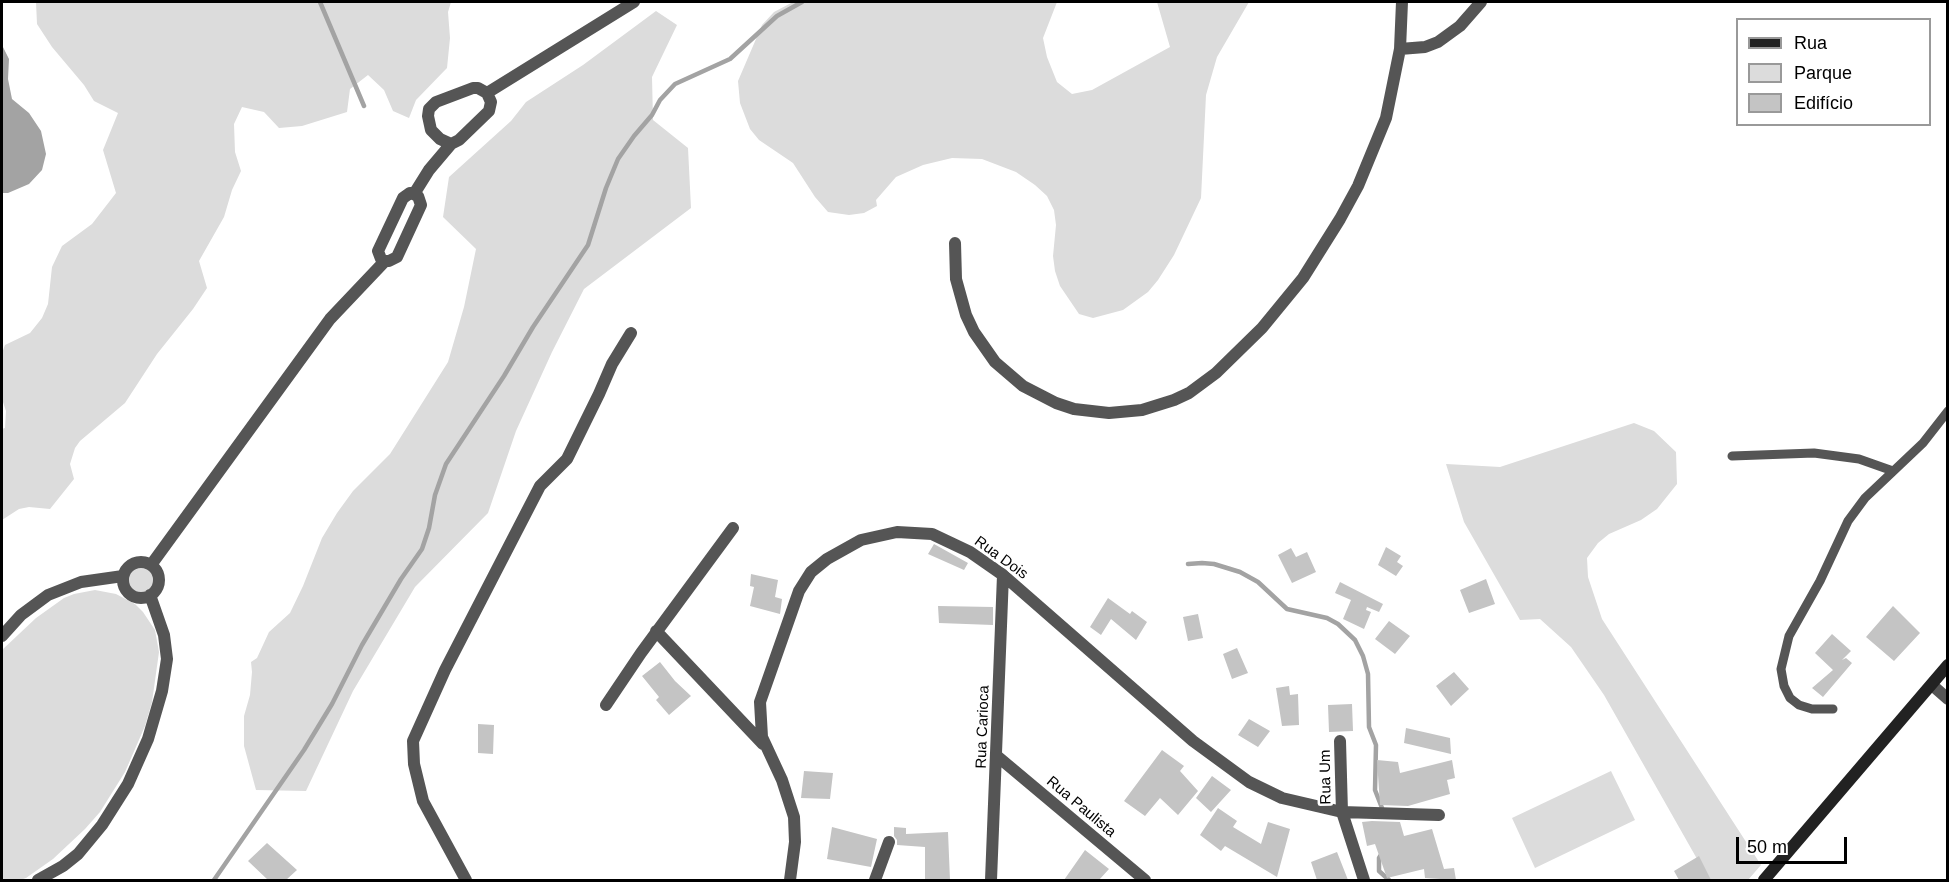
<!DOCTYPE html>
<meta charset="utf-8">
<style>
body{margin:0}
#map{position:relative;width:1949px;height:882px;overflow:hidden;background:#fff;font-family:Helvetica,sans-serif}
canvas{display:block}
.frame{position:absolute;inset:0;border:3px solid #000;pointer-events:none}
.legend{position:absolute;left:1736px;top:18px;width:195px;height:108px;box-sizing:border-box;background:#fff;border:2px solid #999;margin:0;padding:8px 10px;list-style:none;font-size:18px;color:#000}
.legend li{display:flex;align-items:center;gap:12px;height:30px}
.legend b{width:30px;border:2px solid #999}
.scale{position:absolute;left:1736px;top:837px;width:111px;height:27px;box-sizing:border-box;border:3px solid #000;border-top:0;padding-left:8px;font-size:18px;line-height:21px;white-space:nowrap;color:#000;-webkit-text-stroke:4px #fff;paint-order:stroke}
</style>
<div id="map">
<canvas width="1949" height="882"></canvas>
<div class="frame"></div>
<ul class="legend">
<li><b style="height:8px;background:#222"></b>Rua</li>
<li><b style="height:16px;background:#dcdcdc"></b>Parque</li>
<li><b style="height:16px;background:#c4c4c4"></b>Edifício</li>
</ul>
<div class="scale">50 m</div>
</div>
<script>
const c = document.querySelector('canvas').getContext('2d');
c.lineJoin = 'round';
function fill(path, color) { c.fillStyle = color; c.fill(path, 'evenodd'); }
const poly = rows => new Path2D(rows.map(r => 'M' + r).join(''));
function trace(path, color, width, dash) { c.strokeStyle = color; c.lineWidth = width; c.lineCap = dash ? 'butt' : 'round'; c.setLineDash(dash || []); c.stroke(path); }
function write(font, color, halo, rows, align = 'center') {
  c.font = font + ' Helvetica,sans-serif'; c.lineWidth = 5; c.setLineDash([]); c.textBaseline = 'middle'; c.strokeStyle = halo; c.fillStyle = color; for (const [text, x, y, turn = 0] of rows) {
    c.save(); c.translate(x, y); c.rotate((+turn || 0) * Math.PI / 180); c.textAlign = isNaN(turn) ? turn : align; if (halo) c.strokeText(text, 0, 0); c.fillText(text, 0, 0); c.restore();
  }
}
fill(poly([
 [36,2,451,2,448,12,450,38,447,68,416,100,409,118,393,111,384,90,368,75,350,89,347,112,302,126,279,128,264,112,242,107,234,124,235,152,241,171,232,190,224,217,199,261,207,288,193,309,157,354,125,403,80,441,75,448,70,464,74,479,50,509,29,507,19,509,2,520,2,429,5,428,6,411,2,399,2,353,5,345,30,333,42,318,48,304,52,267,62,246,92,224,116,193,103,150,118,113,94,101,84,85,52,47,37,24],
 [793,2,1057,2,1043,38,1047,57,1057,82,1072,94,1092,90,1170,47,1157,2,1249,2,1217,57,1206,95,1201,198,1174,255,1158,280,1148,292,1123,310,1093,318,1079,314,1060,286,1055,271,1053,256,1056,225,1054,210,1047,196,1035,185,1016,172,982,159,952,158,923,165,896,177,876,200,877,206,864,213,849,215,828,212,815,197,793,163,759,140,750,129,740,103,738,81,762,25,774,12],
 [656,11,677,25,652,77,653,120,688,148,691,208,584,289,552,352,516,431,488,513,415,587,353,691,306,791,256,790,244,746,244,716,250,695,252,672,251,662,257,658,269,632,290,613,303,586,322,538,337,513,353,491,390,454,448,362,464,307,476,249,443,217,449,177,511,121,526,102,583,65],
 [1634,423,1654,431,1676,452,1677,484,1657,509,1641,520,1609,534,1598,543,1587,558,1588,577,1602,619,1761,865,1748,880,1709,880,1604,695,1571,647,1540,619,1520,620,1464,522,1446,464,1500,467],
 '129 580a12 12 0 1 1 24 0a12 12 0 1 1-24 0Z',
 [95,590,116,594,135,604,143,612,155,630,159,652,152,702,145,726,125,772,100,812,85,829,53,859,26,878,20,880,2,880,2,650,36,618,64,598,74,594],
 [1611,771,1635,820,1535,868,1512,818]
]), '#dcdcdc');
fill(poly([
 [2,45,9,59,8,79,12,99,29,113,41,131,46,154,42,170,29,184,8,193,2,193]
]), '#a3a3a3');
trace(poly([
 [320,2,364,106],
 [1188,564,1202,563,1214,564,1240,572,1258,582,1287,609,1327,618,1338,624,1355,640,1363,656,1368,674,1369,727,1376,745,1375,790,1382,808],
 [1382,853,1379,858,1379,871,1389,880],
 [214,880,304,750,332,704,362,645,401,579,422,549,429,528,435,495,446,464,504,376,533,327,588,245,606,188,618,159,634,136,652,115,660,100,675,84,730,59,777,16,802,2]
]), '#a3a3a3', 4.5);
fill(poly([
 [934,544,968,563,964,570,928,554],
 [1386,547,1401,556,1397,562,1403,566,1396,576,1378,565],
 [1291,548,1296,557,1307,552,1316,572,1292,583,1278,555],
 [751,574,778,580,775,597,782,599,780,614,750,606,754,587,750,586],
 [1486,579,1495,604,1469,613,1460,590],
 [1340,582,1383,604,1379,612,1367,607,1366,610,1371,612,1364,629,1343,619,1351,600,1335,593],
 [1108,598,1130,614,1132,611,1147,622,1136,640,1111,619,1101,635,1090,627],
 [938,606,993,607,993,625,939,623],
 [1893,606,1920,633,1894,661,1866,637],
 [1198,614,1203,638,1188,641,1183,617],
 [1389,621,1410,636,1395,654,1375,639],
 [1832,634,1851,651,1842,660,1846,658,1852,663,1823,697,1812,688,1833,670,1815,653],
 [1237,648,1248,673,1232,679,1223,654],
 [660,662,675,681,691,696,669,715,656,700,659,697,642,676],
 [1454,672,1469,689,1451,706,1436,686],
 [1289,686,1290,695,1298,694,1299,725,1282,726,1276,688],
 [1352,704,1353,731,1329,732,1328,705],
 [1249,719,1270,731,1258,747,1238,735],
 [478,724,494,725,493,754,478,753],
 [1406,728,1450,738,1451,754,1404,743],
 [1162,750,1184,766,1180,771,1198,791,1178,815,1160,798,1145,816,1124,801],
 [1377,760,1398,762,1400,773,1452,760,1455,778,1447,780,1450,794,1408,806,1380,805],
 [804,771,833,773,830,799,801,798],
 [1212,776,1231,790,1211,812,1196,798],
 [1218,808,1237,821,1233,827,1261,844,1268,822,1290,829,1277,877,1225,846,1221,851,1200,835],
 [1372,821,1400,822,1404,836,1432,829,1444,869,1454,868,1456,880,1425,878,1424,869,1387,878,1375,844,1367,846,1362,822],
 [832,827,877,839,871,867,827,859],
 [894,827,906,828,906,834,948,832,950,880,925,880,925,847,897,845,897,840,894,836],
 [267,843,297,870,286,880,268,880,248,861],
 [1085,850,1109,869,1099,880,1064,880],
 [1337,852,1348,880,1317,880,1311,862],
 [1699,856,1711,880,1679,880,1674,871]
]), '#c4c4c4');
trace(poly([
 [1732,456,1814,453,1859,459,1893,471],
 [1833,709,1812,709,1799,705,1790,698,1784,686,1781,669,1789,636,1820,581,1848,521,1865,498,1923,443,1948,411]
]), '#555', 9);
trace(poly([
 [1400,49,1425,47,1438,42,1460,26,1481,2],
 [473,88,478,88,487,93,491,102,489,111,459,140,451,144,440,139,431,130,428,116,429,109,436,102,473,88],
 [487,93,634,2],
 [410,193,418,196,421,205,397,257,389,261,385,261,381,259,378,251,403,198,410,193],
 [414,194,429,170,451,144],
 [955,243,956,279,966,315,974,332,995,362,1023,386,1056,403,1074,409,1109,413,1142,410,1174,400,1189,393,1216,373,1262,328,1303,278,1340,219,1358,186,1386,118,1400,49,1402,2],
 '123 580a18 18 0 1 1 36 0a18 18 0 1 1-36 0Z',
 [151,565,330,319,385,261],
 [656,631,763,744],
 [2,636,21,615,48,595,81,582,123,576],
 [1932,685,1948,699],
 [606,705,641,653,733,528],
 [1340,741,1342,812,1364,880],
 [997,756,1145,880],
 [38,880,63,866,78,854,102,825,128,784,148,739,162,691,167,659,164,635,150,595],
 [466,880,423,801,414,764,413,741,445,670,540,486,567,459,599,394,612,364,631,333],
 [790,880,795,842,794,817,782,780,762,737,760,702,799,591,811,572,827,559,861,540,897,532,932,534,970,552,1003,575,1193,741,1249,782,1282,798,1342,812,1439,815],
 [875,880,889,842],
 [991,880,1003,575]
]), '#555', 12);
trace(poly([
 [1764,880,1948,665]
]), '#222', 12);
write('15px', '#000', '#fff', [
 ["Rua Dois",1001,558,36],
 ["Rua Carioca",983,727,-88],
 ["Rua Um",1326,777,-91],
 ["Rua Paulista",1081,807,40]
]);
</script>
